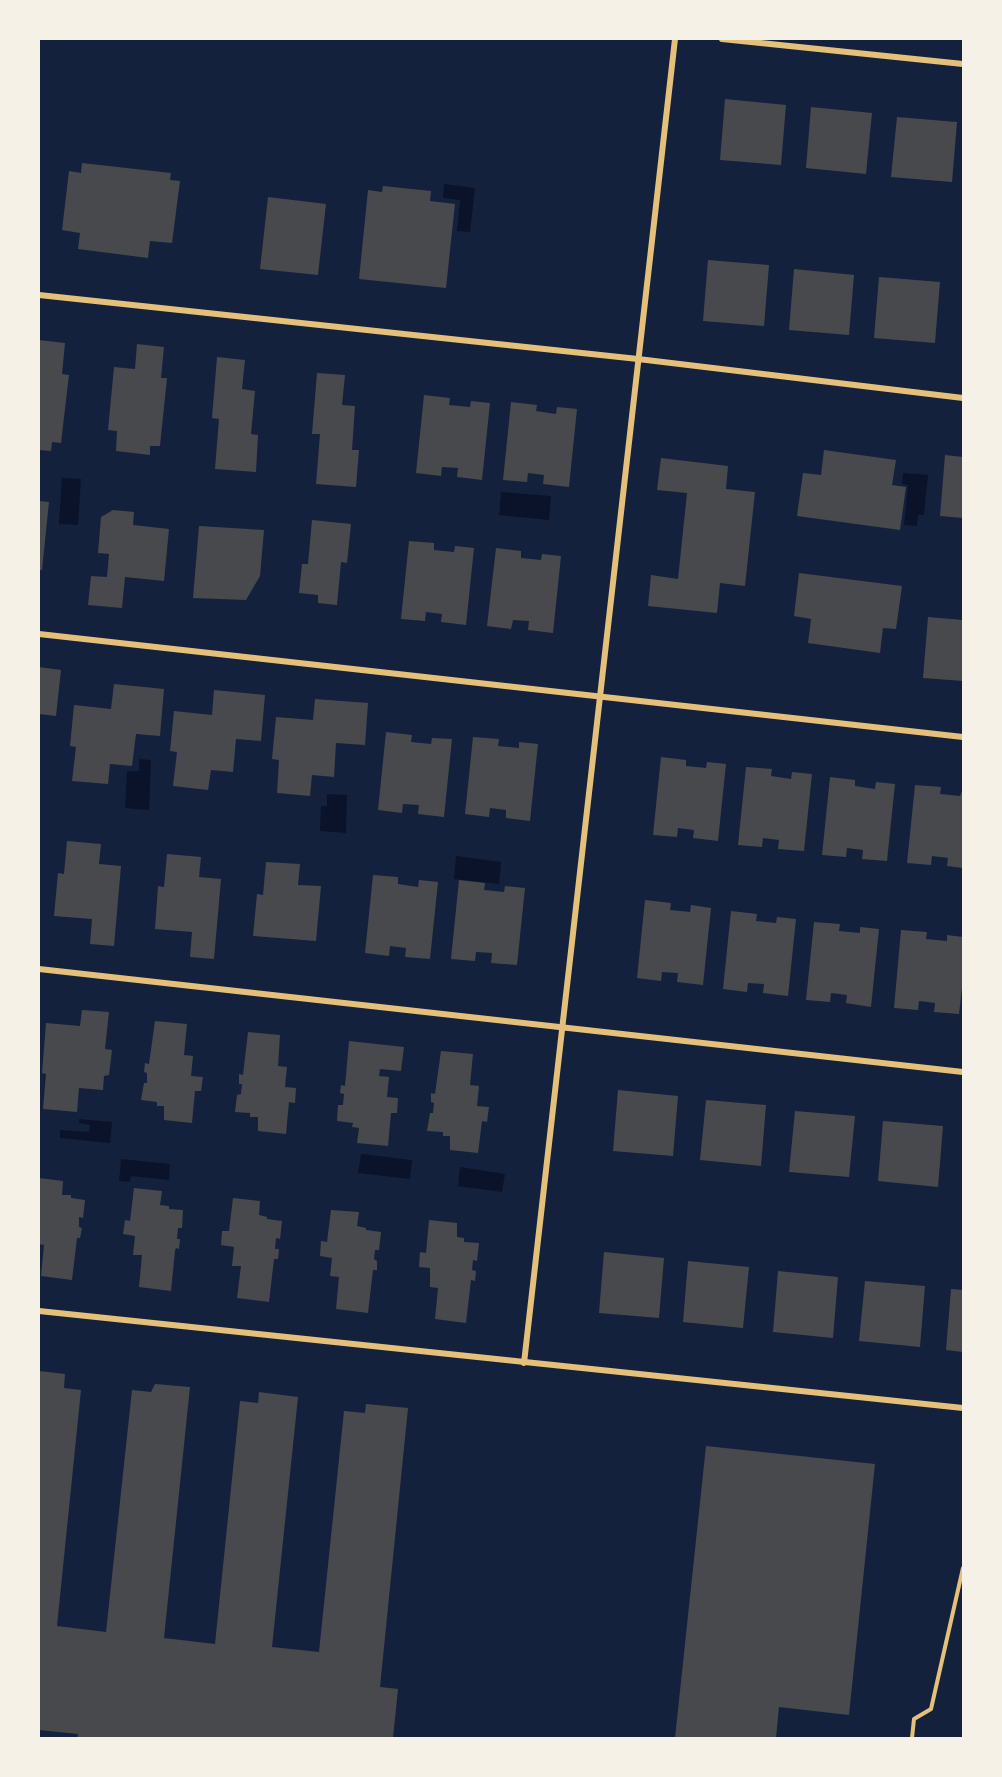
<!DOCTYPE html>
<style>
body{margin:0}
#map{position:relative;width:1002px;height:1777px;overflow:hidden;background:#14213d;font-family:Mulish,sans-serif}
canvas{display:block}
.frame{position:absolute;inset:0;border:40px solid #f6f1e7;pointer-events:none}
</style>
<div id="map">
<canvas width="1002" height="1777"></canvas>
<div class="frame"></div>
</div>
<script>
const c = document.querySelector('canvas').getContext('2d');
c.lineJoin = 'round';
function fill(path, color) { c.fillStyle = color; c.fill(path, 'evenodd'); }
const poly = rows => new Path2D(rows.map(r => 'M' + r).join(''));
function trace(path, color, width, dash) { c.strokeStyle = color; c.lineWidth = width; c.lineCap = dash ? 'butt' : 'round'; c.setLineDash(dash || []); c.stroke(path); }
fill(poly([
 [444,184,475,188,470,232,457,231,460,200,443,198],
 [903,473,928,475,924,515,918,515,917,526,904,525,908,485,902,484],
 [62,478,81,479,78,525,59,524],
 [501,492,551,496,549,520,499,515],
 [139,759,151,760,149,810,125,808,127,771,139,771],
 [327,794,347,795,346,833,320,831,321,806,327,806],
 [456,856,501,862,499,884,454,879],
 [79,1119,112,1122,110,1143,60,1138,60,1130,89,1132,90,1125,79,1123],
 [361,1154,412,1160,410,1179,358,1173],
 [121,1159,170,1164,169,1180,131,1176,130,1182,119,1181],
 [460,1167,505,1174,502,1192,458,1186]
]), '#0b132b');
fill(poly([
 [725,99,786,105,781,165,720,160],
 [811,107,872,113,866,174,806,168],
 [897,117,957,122,952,182,891,177],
 [82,163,171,173,170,180,180,181,172,243,150,241,148,258,78,249,80,233,62,230,69,171,81,173],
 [383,186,431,191,430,201,455,204,446,288,359,279,368,190,382,192],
 [268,197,326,204,318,275,260,269],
 [708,260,769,265,764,326,703,321],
 [794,269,854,275,849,335,789,330],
 [879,277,940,282,935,343,874,338],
 [39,340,65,343,62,374,69,375,61,443,52,442,51,451,39,450],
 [137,344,164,347,161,378,167,378,160,446,150,446,150,455,116,451,117,431,108,430,114,367,135,369],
 [217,357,245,360,242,389,255,391,251,434,258,435,256,472,215,469,219,419,212,418],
 [317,373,345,375,342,405,355,406,352,450,359,450,356,487,316,484,320,434,312,434],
 [424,395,450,398,449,405,470,407,471,401,490,403,482,480,457,477,458,468,442,467,441,476,416,473],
 [511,402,537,405,536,411,556,414,557,407,577,409,569,487,543,484,544,475,528,473,527,482,503,480],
 [824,450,896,460,892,485,906,487,900,530,797,516,803,473,821,475],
 [945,455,963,457,963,518,940,516],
 [661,458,728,466,726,489,755,492,745,586,720,583,717,613,648,606,651,575,678,579,687,493,657,490],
 [39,501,49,502,42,570,39,570],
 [113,510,134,512,133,525,169,529,164,581,125,577,122,608,88,605,91,576,107,577,109,554,98,553,101,517],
 [312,520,351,524,347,563,341,562,337,605,318,603,318,595,299,593,302,564,308,564],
 [199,526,264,530,260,576,246,600,193,598],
 [409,541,434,543,434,550,454,552,455,546,474,548,466,625,441,622,442,614,426,612,425,621,401,619],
 [496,548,521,551,521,558,541,560,542,554,561,556,553,633,528,630,529,621,513,620,511,629,487,626],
 [799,573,902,586,896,629,883,628,880,653,808,643,811,619,794,616],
 [928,617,963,620,963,681,923,678],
 [39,667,61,670,56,716,39,714],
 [114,684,164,689,160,736,136,734,132,766,110,764,108,784,72,781,76,747,70,746,74,705,111,709],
 [214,690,265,695,261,741,236,739,233,772,211,770,208,790,173,786,177,752,170,751,174,711,212,715],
 [315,699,368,703,365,745,336,743,334,777,312,775,310,796,277,793,279,760,272,759,276,717,313,720],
 [386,732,412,735,411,742,431,744,432,738,452,739,444,817,418,814,419,805,403,804,402,813,378,810],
 [473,737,499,739,498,746,519,748,519,742,538,744,530,821,506,818,506,810,490,808,489,817,465,814],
 [661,757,686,760,686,766,706,768,707,762,726,764,718,841,693,838,694,830,678,828,677,837,653,835],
 [746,767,772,769,771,776,791,779,792,772,812,774,804,851,778,849,779,840,763,838,762,847,738,845],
 [830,777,855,780,855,786,875,789,876,782,895,784,887,861,862,859,863,850,847,848,846,857,822,855],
 [915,785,941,787,940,794,960,796,963,789,963,868,947,866,948,858,932,856,931,865,907,863],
 [67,841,101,844,99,864,121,866,114,946,90,944,92,919,54,916,58,873,64,874],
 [167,854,201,857,199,877,221,879,214,959,190,957,192,932,155,929,158,886,164,887],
 [266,862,300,864,298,885,321,886,316,941,253,936,257,894,263,895],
 [373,875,398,877,398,884,418,887,419,880,438,882,430,959,405,957,406,948,390,946,389,956,365,953],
 [459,880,485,883,484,890,504,892,505,886,525,888,517,965,491,963,492,953,476,952,475,961,451,959],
 [645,900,671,903,670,910,690,912,691,905,711,908,703,985,677,982,678,973,662,972,661,981,637,978],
 [731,911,757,914,756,921,776,923,777,917,796,919,788,996,763,993,764,984,748,983,747,992,723,989],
 [814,922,840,924,839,931,860,933,860,927,879,929,871,1007,846,1003,847,995,831,993,830,1002,806,1000],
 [901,930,927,932,926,939,947,941,947,935,963,937,963,979,959,1014,934,1012,935,1003,919,1001,918,1010,894,1008],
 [82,1010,109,1012,105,1049,112,1050,109,1075,104,1076,103,1090,79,1088,77,1112,43,1109,46,1074,42,1073,46,1023,80,1026],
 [155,1021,187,1024,184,1055,193,1056,191,1076,203,1077,201,1091,195,1091,192,1123,164,1120,164,1106,157,1106,157,1102,141,1100,144,1083,147,1083,147,1073,144,1072,145,1063,149,1064],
 [248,1032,280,1035,278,1066,287,1067,285,1087,296,1088,295,1103,289,1102,286,1134,258,1131,258,1117,250,1117,250,1113,235,1112,237,1095,241,1094,242,1084,239,1084,239,1074,243,1075],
 [349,1041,404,1047,401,1071,380,1069,379,1076,389,1077,387,1097,398,1098,397,1113,391,1113,388,1146,357,1143,359,1128,352,1127,353,1123,337,1121,338,1105,343,1105,344,1094,340,1093,341,1085,345,1086],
 [441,1051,473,1054,470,1085,479,1086,477,1106,489,1107,487,1122,482,1121,478,1153,450,1150,450,1136,443,1136,443,1132,427,1131,430,1113,433,1113,434,1103,431,1102,431,1093,435,1094],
 [618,1090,678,1096,673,1156,613,1151],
 [706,1100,766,1105,761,1166,700,1160],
 [795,1111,855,1116,849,1177,789,1172],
 [883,1121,943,1126,938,1187,878,1181],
 [39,1178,63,1181,62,1195,71,1195,71,1198,85,1200,83,1218,79,1217,79,1227,82,1228,80,1238,77,1238,72,1280,41,1276,44,1245,39,1244],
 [134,1188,162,1191,160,1205,169,1206,169,1209,183,1210,182,1228,178,1228,177,1239,180,1239,179,1249,176,1248,175,1251,171,1291,139,1287,142,1255,133,1255,135,1236,123,1234,125,1220,130,1221],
 [233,1198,260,1201,259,1215,267,1217,267,1219,282,1221,280,1239,276,1238,275,1249,279,1249,278,1259,274,1259,269,1302,237,1298,241,1266,232,1266,234,1247,221,1245,222,1231,229,1231],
 [331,1210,359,1212,357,1226,366,1228,366,1230,381,1232,379,1250,375,1250,374,1259,377,1261,377,1270,373,1270,368,1313,336,1309,339,1277,330,1276,332,1258,320,1256,321,1241,327,1242],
 [429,1220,457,1223,457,1237,464,1238,464,1242,479,1243,477,1261,473,1260,472,1270,476,1271,475,1281,471,1280,466,1323,435,1319,438,1288,430,1287,430,1268,419,1267,420,1252,426,1253],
 [604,1252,664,1258,659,1318,599,1313],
 [688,1261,749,1267,743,1328,683,1322],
 [778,1271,838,1277,833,1338,773,1332],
 [865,1281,925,1286,920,1347,859,1341],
 [951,1289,963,1290,963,1352,946,1350],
 [39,1371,65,1374,64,1388,81,1390,57,1626,106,1632,132,1390,151,1392,155,1384,190,1387,164,1638,215,1644,240,1401,258,1403,259,1392,298,1397,272,1647,319,1652,344,1411,365,1413,366,1404,408,1408,380,1687,398,1689,393,1738,77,1738,78,1734,39,1730],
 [706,1446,875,1464,849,1715,779,1707,776,1738,675,1738]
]), '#48494c');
trace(poly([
 [912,1738,914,1719,931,1709,963,1568]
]), '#e5c07b', 4);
trace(poly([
 [722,39,963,64],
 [39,295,638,359,963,398],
 [39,634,963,737],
 [39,969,963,1072],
 [39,1311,963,1408],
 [524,1363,675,39]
]), '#e5c07b', 6);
</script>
